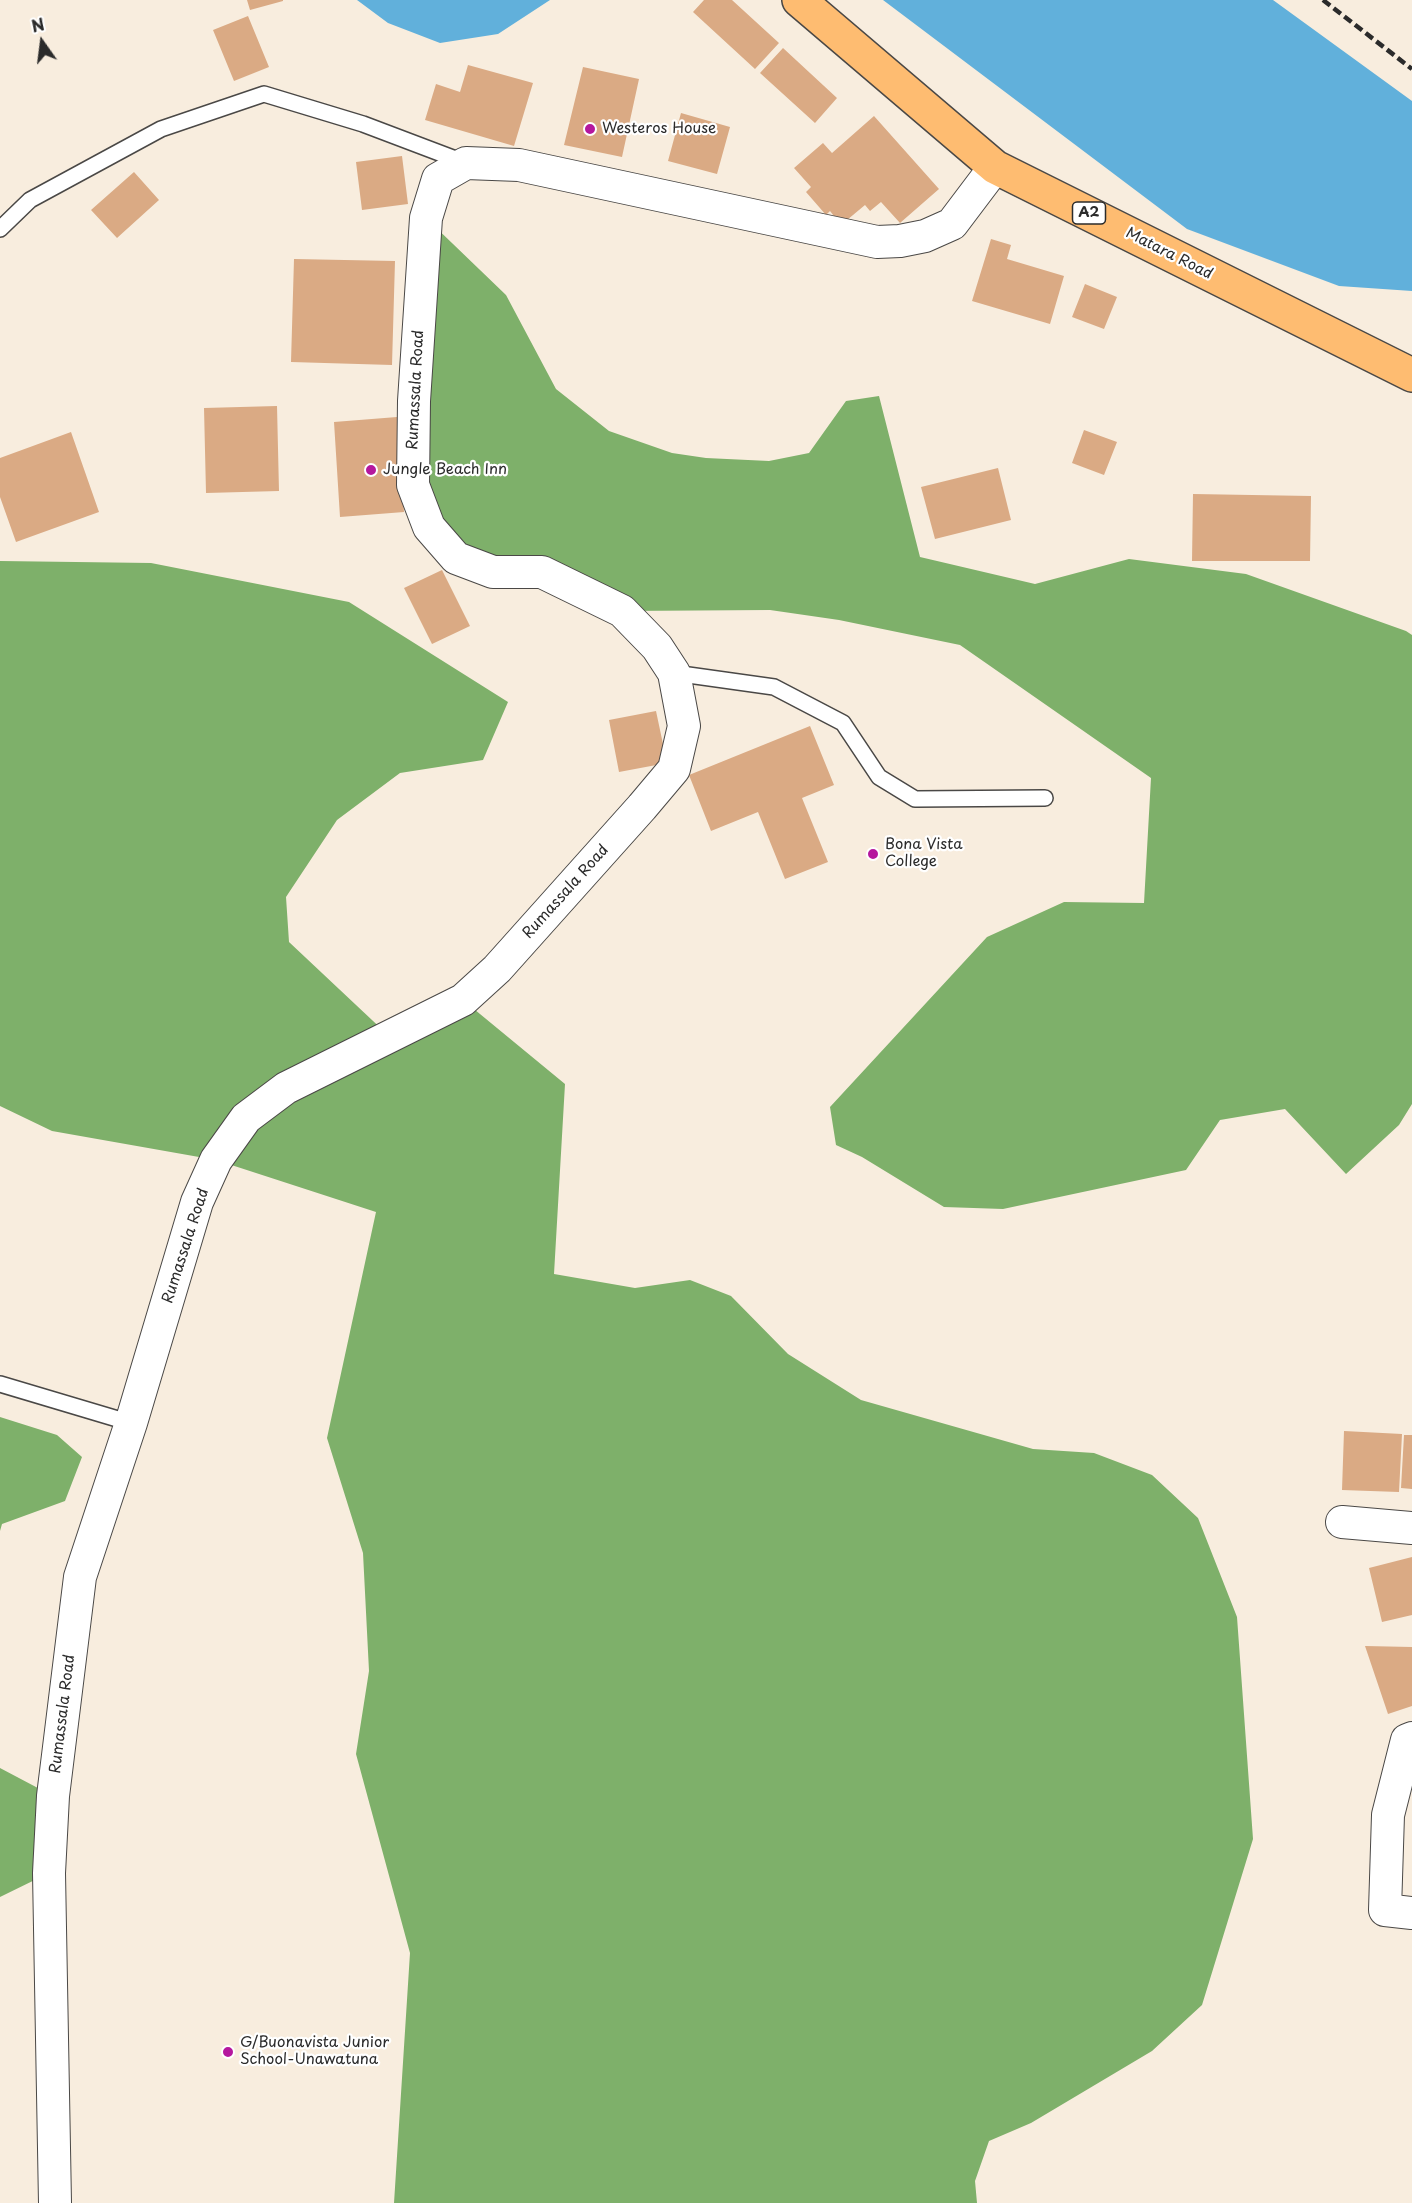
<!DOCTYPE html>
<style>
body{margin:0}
#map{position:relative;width:1412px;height:2203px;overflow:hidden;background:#f8edde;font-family:"Playpen Sans",sans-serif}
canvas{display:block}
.north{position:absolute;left:12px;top:12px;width:60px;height:60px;-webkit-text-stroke:4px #fff;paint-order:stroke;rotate:346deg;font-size:16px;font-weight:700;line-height:24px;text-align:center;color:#2b2b2b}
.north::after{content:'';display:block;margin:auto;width:21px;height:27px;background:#2b2b2b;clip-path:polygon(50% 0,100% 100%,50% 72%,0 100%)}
</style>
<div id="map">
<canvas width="1412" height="2203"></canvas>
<div class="north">N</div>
</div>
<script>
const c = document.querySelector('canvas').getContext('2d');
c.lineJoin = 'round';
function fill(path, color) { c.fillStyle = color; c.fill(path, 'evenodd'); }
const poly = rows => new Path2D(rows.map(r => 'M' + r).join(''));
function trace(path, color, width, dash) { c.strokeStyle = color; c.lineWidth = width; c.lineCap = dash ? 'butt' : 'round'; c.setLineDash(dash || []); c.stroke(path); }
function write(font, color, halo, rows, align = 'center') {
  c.font = font + ' "Playpen Sans",sans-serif'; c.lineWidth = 4.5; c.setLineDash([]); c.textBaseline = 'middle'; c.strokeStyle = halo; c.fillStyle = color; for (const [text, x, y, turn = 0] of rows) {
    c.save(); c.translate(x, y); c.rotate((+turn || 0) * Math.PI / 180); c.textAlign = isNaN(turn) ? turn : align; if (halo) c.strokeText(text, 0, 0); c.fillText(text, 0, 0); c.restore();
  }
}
fill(poly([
 [426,218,506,295,556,389,609,431,672,453,706,458,769,461,809,453,846,401,879,396,920,557,1035,584,1129,559,1246,574,1406,631,1412,635,1412,1104,1399,1125,1346,1174,1285,1109,1220,1120,1186,1170,1003,1209,944,1207,862,1157,836,1145,830,1107,987,937,1064,902,1144,903,1151,778,960,645,839,620,770,610,622,611,493,572,429,527,414,401],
 [0,561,151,563,349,602,508,702,483,760,400,773,337,820,286,897,289,942,389,1036,463,1000,565,1084,554,1274,635,1288,690,1280,731,1296,788,1354,861,1400,1033,1449,1094,1453,1152,1475,1198,1518,1237,1617,1253,1839,1202,2005,1152,2051,1031,2123,989,2141,975,2181,977,2203,394,2203,410,1953,356,1754,369,1671,363,1553,327,1438,376,1212,216,1160,52,1131,0,1106],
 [0,1417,57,1435,82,1457,65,1501,2,1524,0,1531],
 [0,1768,53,1796,49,1873,0,1897]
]), '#7eb06a');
fill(poly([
 [357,0,550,0,498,34,440,43,388,23],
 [883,0,1273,0,1412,101,1412,291,1339,286,1187,229]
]), '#61b0db');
fill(poly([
 [247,0,283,0,283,1,250,10],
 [704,0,732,0,779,43,755,69,693,12],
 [248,16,269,67,234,81,213,30],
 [783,48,837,98,815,123,760,73],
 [468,65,533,83,514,146,425,120,436,84,460,92],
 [583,67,639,79,622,157,564,145],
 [681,113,730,127,717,174,668,161],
 [874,116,939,189,900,223,881,202,870,211,865,205,841,225,830,211,826,215,806,192,811,187,794,168,823,143,832,153],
 [402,156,408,204,362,210,356,162],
 [134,172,159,200,117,238,91,210],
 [991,239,1011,245,1007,259,1064,276,1050,324,972,301],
 [294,259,395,261,392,365,291,362],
 [1085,284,1117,297,1104,329,1072,317],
 [277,406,279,491,206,493,204,408],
 [397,417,404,512,340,517,334,422],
 [1084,430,1117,442,1104,475,1072,463],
 [71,432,99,512,16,542,0,497,0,458],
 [998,468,1011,520,935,539,921,487],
 [1193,494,1311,496,1310,561,1192,561],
 [442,570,470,626,432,644,404,588],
 [656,711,667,763,619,772,609,720],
 [810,726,834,785,802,798,828,862,785,879,758,812,711,831,689,775],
 [1344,1431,1402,1434,1399,1492,1342,1490],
 [1404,1435,1412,1435,1412,1489,1401,1488],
 [1412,1557,1412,1615,1382,1622,1369,1568],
 [1365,1646,1412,1647,1412,1706,1388,1714]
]), '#daaa84');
const service = poly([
 [0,229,30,200,161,129,264,94,363,124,466,163],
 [674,673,774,687,843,723,879,777,915,799,1045,798],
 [0,1384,131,1423]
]);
const minor = poly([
 [1342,1522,1412,1528],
 [1412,1738,1407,1740,1388,1815,1385,1910,1412,1913],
 [55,2203,49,1873,53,1796,80,1577,131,1423,197,1202,216,1160,246,1118,286,1088,463,1000,497,969,642,807,674,769,684,726,674,673,657,647,622,611,542,572,493,572,456,558,429,527,413,485,414,401,426,218,438,179,466,163,519,165,877,242,900,241,925,236,952,224,995,167]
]);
const trunk = poly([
 [799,0,995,167,1412,375]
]);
trace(service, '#4a4846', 18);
trace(minor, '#4a4846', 34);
trace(trunk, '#4a4846', 36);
trace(service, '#fff', 15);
trace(minor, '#fff', 32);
trace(trunk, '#febc71', 33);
trace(poly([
 [1323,0,1412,69]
]), '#2b2b2b', 4.5, [9, 4.5]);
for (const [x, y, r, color] of [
 [590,129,6,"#b5179e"],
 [371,470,6,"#b5179e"],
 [873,854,6,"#b5179e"],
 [228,2052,6,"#b5179e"]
]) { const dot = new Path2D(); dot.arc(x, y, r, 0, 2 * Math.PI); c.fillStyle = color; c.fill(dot); trace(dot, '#fff', 2); }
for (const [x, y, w] of [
 [1089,213,33]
]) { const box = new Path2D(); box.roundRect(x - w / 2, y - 11, w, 22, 4.5); c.fillStyle = '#fff'; c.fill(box); trace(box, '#2b2b2b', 1.5); }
write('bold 14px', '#2b2b2b', null, [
 ["A2",1089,213]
]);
write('15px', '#2b2b2b', '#fff', [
 ["Westeros House",602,129],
 ["Jungle Beach Inn",383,470],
 ["Bona Vista",885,845],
 ["College",885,862],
 ["G/Buonavista Junior",240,2043],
 ["School-Unawatuna",240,2060]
], 'left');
write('15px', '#2b2b2b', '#fff', [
 ["Matara Road",1169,254,27],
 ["Rumassala Road",416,390,-87],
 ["Rumassala Road",566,892,-48],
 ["Rumassala Road",186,1246,-72],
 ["Rumassala Road",63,1714,-83]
]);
</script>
